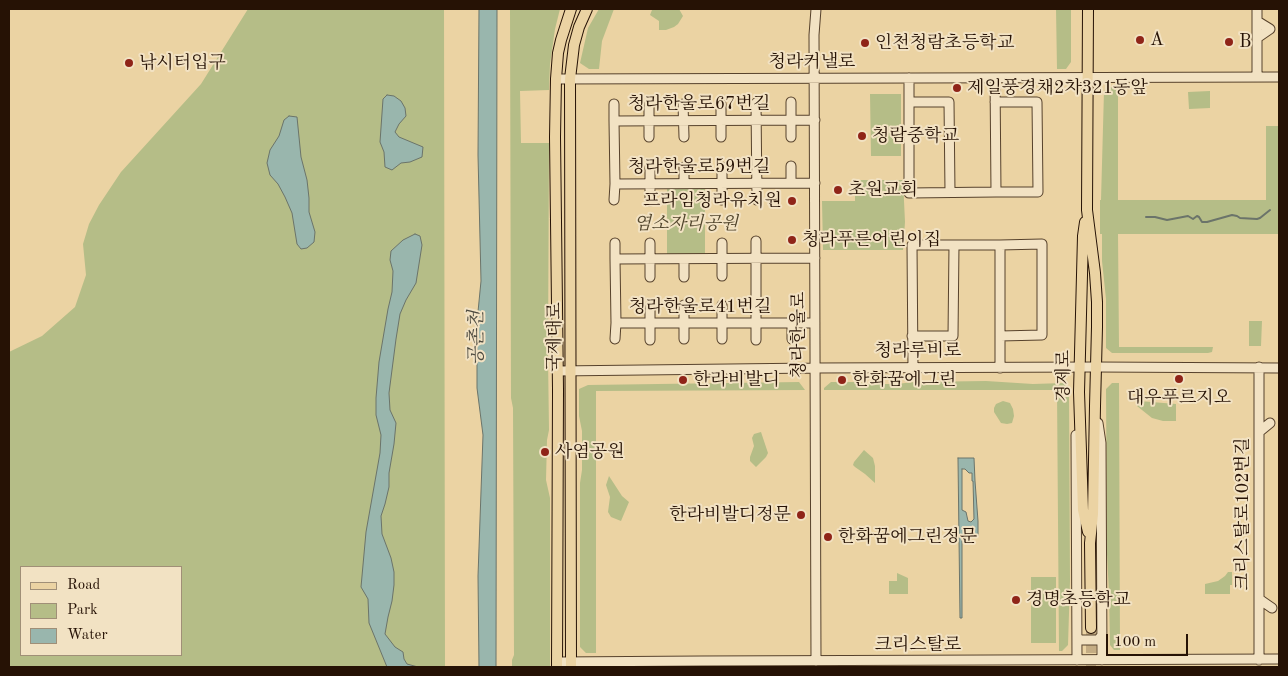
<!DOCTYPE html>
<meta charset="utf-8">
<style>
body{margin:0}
#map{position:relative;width:1288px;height:676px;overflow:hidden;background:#ebd3a3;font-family:"Old Standard TT",serif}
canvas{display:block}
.frame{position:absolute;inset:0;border:10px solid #261205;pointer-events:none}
.legend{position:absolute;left:20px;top:566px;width:162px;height:90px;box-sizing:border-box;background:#f2e2c3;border:1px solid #a08f77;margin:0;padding:6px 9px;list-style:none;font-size:15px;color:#261205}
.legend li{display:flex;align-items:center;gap:10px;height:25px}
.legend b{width:25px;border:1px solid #a08f77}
.scale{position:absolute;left:1106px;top:634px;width:82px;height:22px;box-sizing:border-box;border:2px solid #261205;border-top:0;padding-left:6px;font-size:15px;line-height:18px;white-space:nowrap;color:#261205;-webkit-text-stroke:4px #f2e2c3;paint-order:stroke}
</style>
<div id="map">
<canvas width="1288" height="676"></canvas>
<div class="frame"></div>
<ul class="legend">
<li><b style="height:6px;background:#ebd3a3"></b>Road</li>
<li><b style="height:14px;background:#b5bd87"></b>Park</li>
<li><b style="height:14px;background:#99b6ad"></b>Water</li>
</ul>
<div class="scale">100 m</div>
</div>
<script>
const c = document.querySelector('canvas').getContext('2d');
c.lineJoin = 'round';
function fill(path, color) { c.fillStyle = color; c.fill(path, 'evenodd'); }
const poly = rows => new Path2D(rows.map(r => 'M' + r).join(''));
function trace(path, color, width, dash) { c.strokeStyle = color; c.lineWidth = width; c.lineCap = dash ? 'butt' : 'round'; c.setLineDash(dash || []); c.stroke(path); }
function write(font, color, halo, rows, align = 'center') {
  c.font = font + ' "Old Standard TT","Noto Serif KR",serif'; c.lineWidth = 4; c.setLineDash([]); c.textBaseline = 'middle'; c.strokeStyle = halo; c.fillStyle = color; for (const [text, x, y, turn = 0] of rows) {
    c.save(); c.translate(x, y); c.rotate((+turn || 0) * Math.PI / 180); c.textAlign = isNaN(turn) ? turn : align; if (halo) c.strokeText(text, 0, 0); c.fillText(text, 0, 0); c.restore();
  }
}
fill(poly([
 [248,9,444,9,445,667,9,667,9,352,42,336,75,307,86,275,83,244,89,224,99,205,121,172,201,84],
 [21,567,181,567,181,655,21,655],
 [510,9,560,9,555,29,550,64,549,90,520,91,521,143,549,143,548,357,549,430,547,440,546,480,550,498,550,667,512,667,512,660,514,655,513,408,511,398],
 [599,9,614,9,602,41,599,69,589,69,580,63,588,28],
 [655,9,679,9,683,16,678,24,674,27,666,30,659,30,659,21,650,15,652,10],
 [1056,9,1071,9,1071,62,1066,69,1057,69],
 [1108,87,1118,87,1118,200,1266,200,1266,126,1279,126,1279,234,1118,234,1119,347,1213,347,1212,352,1208,353,1112,353,1106,348,1106,299,1102,261,1102,234,1100,234,1100,200,1101,200,1104,91],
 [1210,91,1210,108,1189,109,1188,92],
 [870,94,901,94,901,156,871,156],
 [855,180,903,180,905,222,903,250,823,250,822,201,855,201],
 [667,187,705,187,705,257,667,256],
 [1249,321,1262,321,1261,346,1249,346],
 [986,381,1033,384,1064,383,1069,389,1070,581,1068,645,1062,651,1059,651,1057,390,824,390,824,388,831,382,857,382,870,384,897,384,914,382],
 [799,382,805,390,596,391,596,653,586,653,580,647,580,483,582,470,582,431,579,416,579,389,588,385],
 [1112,383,1119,383,1120,650,1114,650,1110,645,1109,593,1107,554,1106,389],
 [1003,401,1010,403,1013,409,1014,416,1012,423,1007,424,1001,423,994,412,994,408,996,404],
 [1139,401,1176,404,1176,421,1163,421,1152,418,1137,406],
 [761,432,768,453,766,457,756,467,750,461,750,457,754,446,752,438,754,434],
 [864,450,873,458,875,466,875,483,865,474,855,467,853,465,854,462],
 [609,476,622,496,629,502,621,521,611,517,608,512,610,497,606,485],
 [1228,572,1232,572,1232,585,1230,585,1230,594,1205,594,1205,584,1218,581,1225,576],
 [897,573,908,578,908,594,889,594,889,581,897,581],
 [1031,577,1056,577,1056,643,1031,643]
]), '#b5bd87');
const water = poly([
 [479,9,497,9,496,667,479,667,478,576,483,435,477,388,477,322,481,281,478,155,479,9],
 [387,95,394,96,401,101,405,108,406,116,399,124,395,132,399,137,423,147,422,157,410,162,401,163,392,170,385,167,384,152,380,142,383,99,387,95],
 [289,116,297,117,301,157,307,180,309,198,309,212,315,232,314,242,307,248,301,249,297,244,292,213,285,197,278,184,270,175,267,163,270,150,279,136,284,120,289,116],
 [415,234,420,236,422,245,416,283,406,300,400,314,396,339,389,393,390,410,396,423,394,444,389,473,389,487,385,504,381,516,382,534,391,558,394,572,394,585,392,601,388,617,385,634,395,647,403,652,404,659,407,664,418,667,387,667,369,623,368,599,361,587,366,532,380,453,381,435,376,415,376,398,379,362,388,309,392,292,393,271,390,260,391,251,403,240,415,234],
 [958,458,974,458,975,481,978,521,978,536,962,536,962,618,960,618,958,458],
 [962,469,965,469,969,473,972,473,972,481,973,481,974,519,971,522,968,521,966,512,962,510,962,469]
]);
fill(water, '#99b6ad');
trace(water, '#6b746a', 1);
trace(poly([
 [1146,217,1155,217,1167,220,1188,216,1193,219,1197,216,1199,217,1202,222,1207,222,1232,215,1237,216,1240,218,1257,219,1260,218,1270,210]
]), '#6b746a', 2);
trace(poly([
 [1091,628,1091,667]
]), '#c4ac83', 10, [10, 5]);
const minor = poly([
 [1257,9,1257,77],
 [1257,21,1270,29,1257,38],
 [909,78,909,193,996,192,995,78],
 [556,79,1279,77],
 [791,102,791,137],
 [909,102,949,102,950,192],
 [995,102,1037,102,1038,192,996,192],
 [756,103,757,200],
 [614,104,614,121],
 [649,104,649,137],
 [683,104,684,137],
 [721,104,721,137],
 [815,120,614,121,615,184,815,183],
 [791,166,791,183],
 [650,167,650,201],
 [684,167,684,183],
 [722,167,722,200],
 [614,200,615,184],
 [756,241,756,340],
 [615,243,615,259],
 [650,243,650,277],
 [722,243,722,276],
 [815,258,615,259,616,323,815,323],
 [684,259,684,277],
 [684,305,684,339],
 [722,305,722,339],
 [650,306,650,340],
 [792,323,792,339],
 [912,336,953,336,954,245],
 [1000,336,1042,335,1042,244,1000,245],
 [615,339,616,323],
 [1259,367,1259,660],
 [913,368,912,245,1000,245,1000,368],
 [557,371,815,368,1096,367,1279,368],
 [1098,423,1101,443,1102,660],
 [1259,432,1270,423],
 [1076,435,1077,660],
 [1259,599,1272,608],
 [1077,637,1080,640,1098,640,1102,635],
 [816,661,814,35,816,9],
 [557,662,702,661,1279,659]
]);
const major = poly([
 [1088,9,1087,210,1095,273,1097,302,1097,327,1095,406,1093,514,1090,543,1091,628],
 [1085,222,1083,236,1079,392,1083,510,1088,532],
 [557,667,558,390,555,137,556,79,558,53,561,40,571,9],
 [571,667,570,79,574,45,579,27,587,9]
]);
trace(minor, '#57422c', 11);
trace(major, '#261205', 12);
trace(minor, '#f2e2c3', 9);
trace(major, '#ebd3a3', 10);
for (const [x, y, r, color] of [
 [1140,40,5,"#8f2418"],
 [1229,42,5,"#8f2418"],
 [865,43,5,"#8f2418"],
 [129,63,5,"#8f2418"],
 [957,88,5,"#8f2418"],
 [862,136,5,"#8f2418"],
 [838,190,5,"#8f2418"],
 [792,201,5,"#8f2418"],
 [792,240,5,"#8f2418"],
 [1179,379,5,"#8f2418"],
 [683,380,5,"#8f2418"],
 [842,380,5,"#8f2418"],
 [545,452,5,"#8f2418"],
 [801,515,5,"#8f2418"],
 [828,537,5,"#8f2418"],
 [1016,600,5,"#8f2418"]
]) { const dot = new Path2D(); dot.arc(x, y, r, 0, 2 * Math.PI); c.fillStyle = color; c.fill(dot); trace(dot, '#f2e2c3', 2); }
write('18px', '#261205', '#f2e2c3', [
 ["A",1150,40],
 ["B",1239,42],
 ["인천청람초등학교",875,43],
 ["낚시터입구",139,63],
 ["제일풍경채2차321동앞",967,88],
 ["청람중학교",872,136],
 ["초원교회",848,190],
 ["프라임청라유치원",782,201,"right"],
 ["청라푸른어린이집",802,240],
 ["한라비발디",693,380],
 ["한화꿈에그린",852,380],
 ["대우푸르지오",1179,398,"center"],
 ["사염공원",555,452],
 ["한라비발디정문",791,515,"right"],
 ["한화꿈에그린정문",838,537],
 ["경명초등학교",1026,600]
], 'left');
write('18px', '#261205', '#f2e2c3', [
 ["청라커낼로",812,62],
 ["청라한울로67번길",699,104],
 ["청라한울로59번길",699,167],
 ["청라한울로41번길",700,307],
 ["청라한울로",799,335,-90],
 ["국제대로",555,337,-90],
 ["청라루비로",918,351],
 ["경제로",1064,376,-90],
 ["크리스탈로102번길",1243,514,-90],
 ["크리스탈로",918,645]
]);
write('italic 18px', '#51452c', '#f2e2c3', [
 ["염소자리공원",686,224]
]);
write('italic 19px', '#4e4b40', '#f2e2c3', [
 ["공촌천",477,338,-90]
]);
</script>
